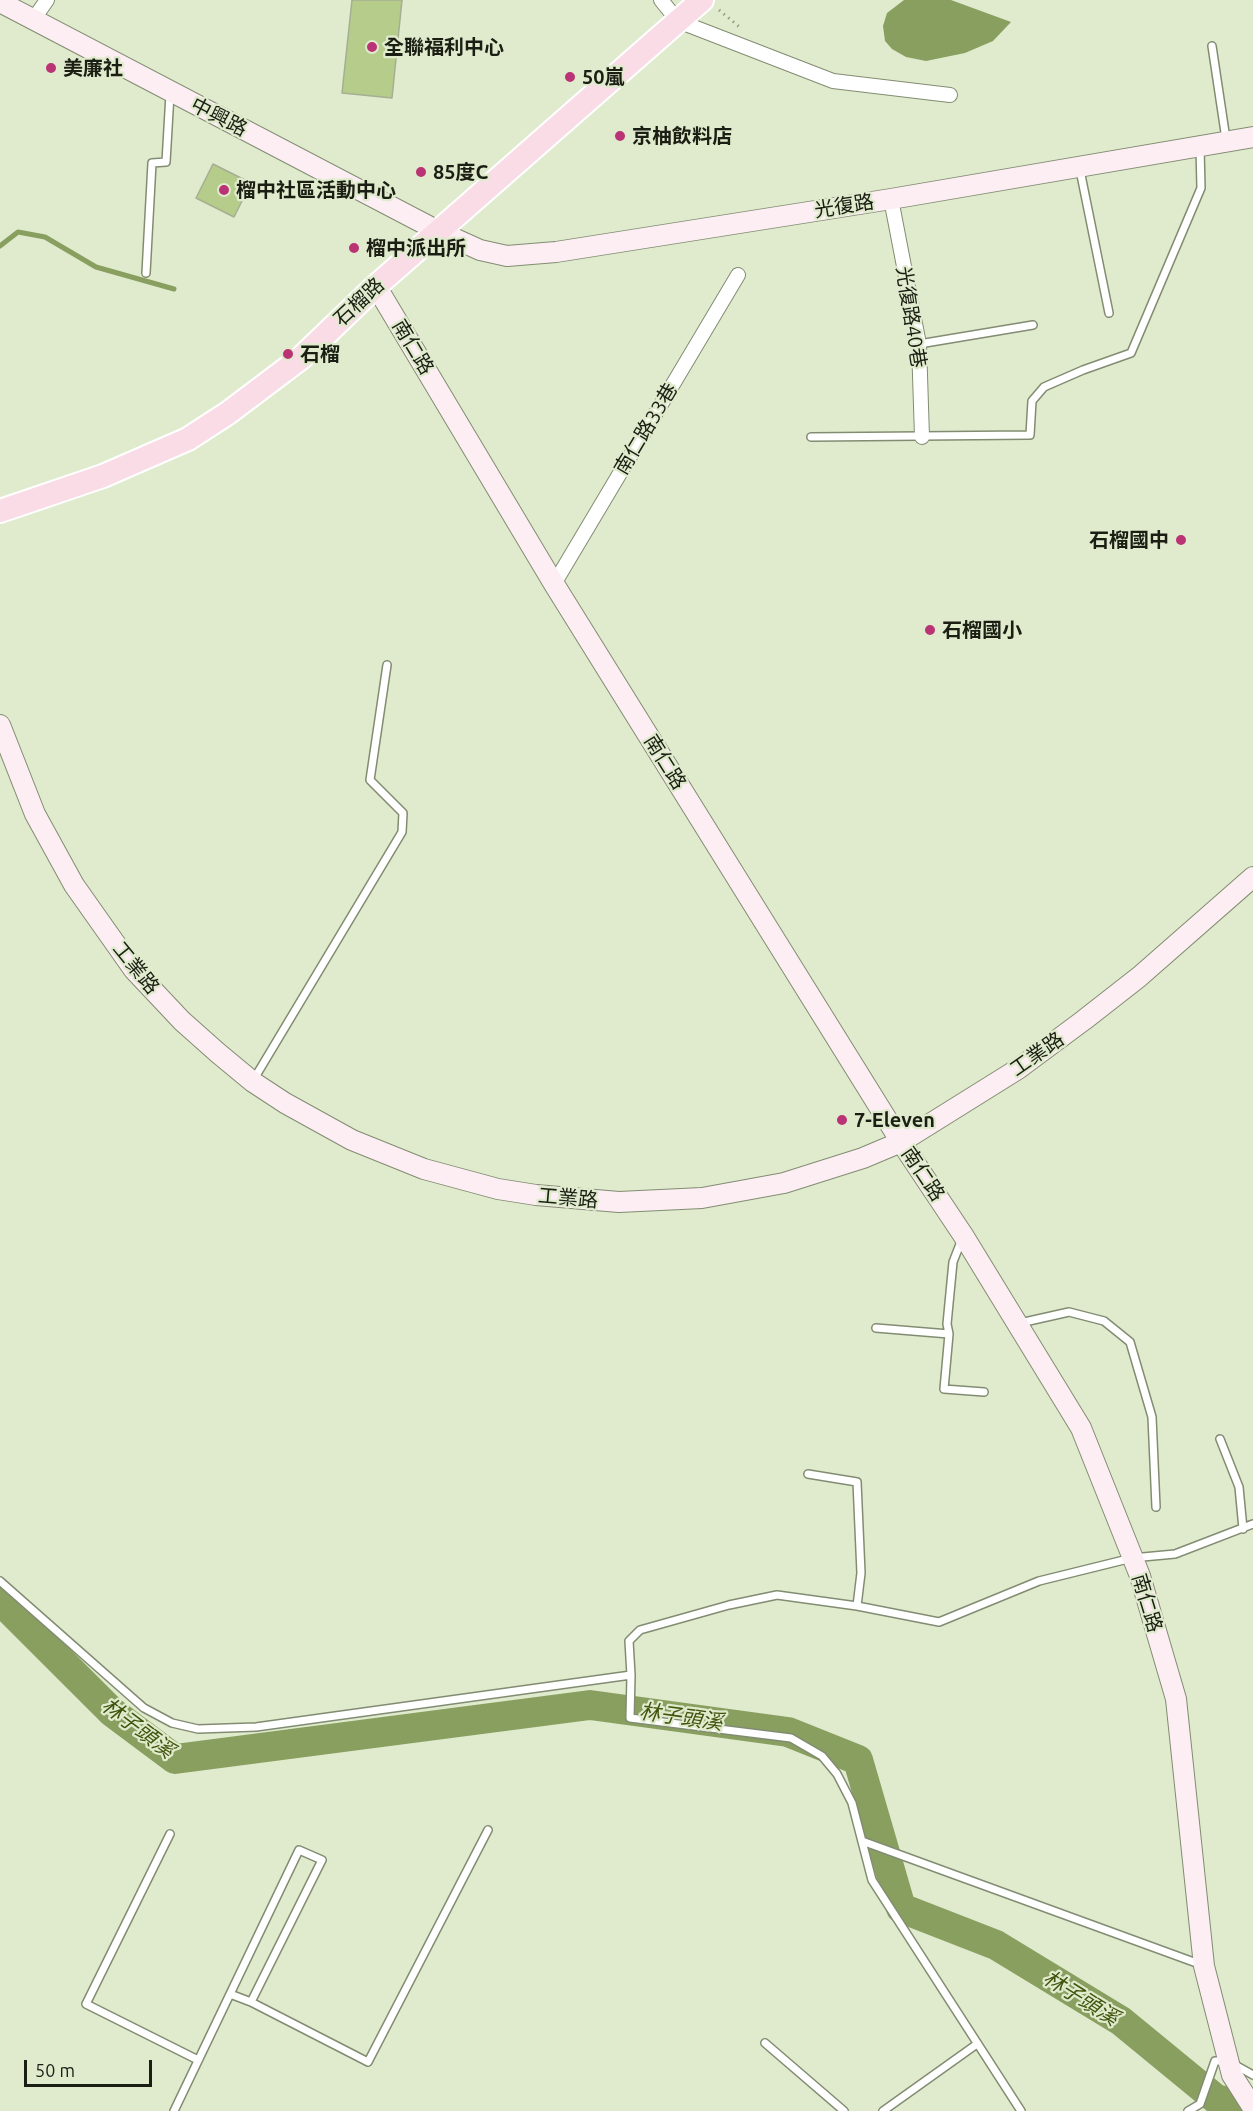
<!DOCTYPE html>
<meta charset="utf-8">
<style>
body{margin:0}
#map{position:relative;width:1253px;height:2111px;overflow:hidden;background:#e0ebce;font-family:Ubuntu,sans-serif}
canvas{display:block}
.scale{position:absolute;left:24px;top:2060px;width:128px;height:27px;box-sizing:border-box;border:3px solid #1a1e13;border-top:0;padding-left:8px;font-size:18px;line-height:21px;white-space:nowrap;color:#1a1e13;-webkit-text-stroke:4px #e0ebce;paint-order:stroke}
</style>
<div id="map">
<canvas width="1253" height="2111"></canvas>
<div class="scale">50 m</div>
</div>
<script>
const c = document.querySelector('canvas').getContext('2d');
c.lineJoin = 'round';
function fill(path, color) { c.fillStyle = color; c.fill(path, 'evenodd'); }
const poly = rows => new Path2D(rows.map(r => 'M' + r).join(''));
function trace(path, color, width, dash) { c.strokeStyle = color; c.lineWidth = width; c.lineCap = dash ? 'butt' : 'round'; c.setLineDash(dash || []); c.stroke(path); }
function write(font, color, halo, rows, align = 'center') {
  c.font = font + ' Ubuntu,"Noto Sans TC",sans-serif'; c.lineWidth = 4.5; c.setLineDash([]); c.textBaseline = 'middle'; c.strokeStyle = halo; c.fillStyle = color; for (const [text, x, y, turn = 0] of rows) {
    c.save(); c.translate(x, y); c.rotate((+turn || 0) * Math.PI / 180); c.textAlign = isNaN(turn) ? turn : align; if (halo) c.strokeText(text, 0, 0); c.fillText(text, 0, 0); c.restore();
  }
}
fill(poly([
 [904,0,951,0,1011,22,993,41,965,53,926,61,906,57,892,49,885,41,883,26,887,13]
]), '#899f60');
trace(poly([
 [0,246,18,232,45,237,96,267,174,289]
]), '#899f60', 5);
trace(poly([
 [0,1600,112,1712,175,1759,590,1705,788,1732,858,1760,901,1908,996,1945,1121,2021,1216,2099,1253,2109]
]), '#899f60', 30);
const building = poly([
 [352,0,402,0,392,98,342,93,352,0],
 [213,164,251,183,234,217,196,198,213,164]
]);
fill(building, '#b5cc8b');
trace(building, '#a5af93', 1.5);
const lane = poly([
 [1212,46,1226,139],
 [1080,170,1109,313],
 [146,273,152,163,166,162,170,94],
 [919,344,1033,325],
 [811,437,1030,435,1032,401,1044,387,1083,370,1131,353,1201,188,1200,148],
 [254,1079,402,832,403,813,370,780,387,665],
 [962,1239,953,1262,947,1324,949,1334,944,1389,984,1392],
 [1020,1323,1069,1312,1104,1321,1130,1342,1152,1417,1156,1507],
 [876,1328,949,1334],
 [1220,1439,1239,1487,1243,1529],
 [808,1474,857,1482,861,1573,857,1606],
 [0,1581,144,1708,172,1723,198,1729,256,1727,631,1675],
 [170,1834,86,2004,198,2060],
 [862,1841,1202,1965],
 [251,2002,368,2062,488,1830],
 [765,2043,844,2111],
 [174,2111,299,1850,322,1860,251,2002,230,1994],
 [883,2111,977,2044],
 [1021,2111,872,1880,852,1803,837,1774,822,1756,791,1738,630,1718,631,1675,629,1641,640,1630,729,1605,777,1595,857,1606,939,1622,1039,1581,1132,1558,1175,1554,1253,1524],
 [1188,2111,1200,2104,1215,2061,1228,2061,1253,2075]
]);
const street = poly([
 [661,0,678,21,833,81,950,95],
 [33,20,47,0],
 [891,199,919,344,922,437],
 [554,584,738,275]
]);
const secondary = poly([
 [0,2,438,231,480,250,507,256,556,252,891,199,1253,137],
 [376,286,554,584,901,1142,963,1235,1081,1428,1140,1576,1176,1699,1204,1966,1232,2075,1253,2108],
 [0,725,35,814,74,885,134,970,182,1021,218,1053,253,1082,285,1103,352,1140,424,1169,498,1189,536,1195,619,1202,702,1198,784,1183,863,1158,901,1142,1018,1069,1084,1020,1139,977,1253,877]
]);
const primary = poly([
 [0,511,103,476,188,439,228,413,301,358,376,286,702,0]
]);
trace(lane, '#828c72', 10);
trace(street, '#828c72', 16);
trace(secondary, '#828c72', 22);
trace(primary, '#fff', 26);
trace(poly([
 [719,10,742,29]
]), '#949c86', 3, [1.5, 4.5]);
trace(lane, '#fff', 7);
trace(street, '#fff', 14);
trace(secondary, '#fceef3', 20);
trace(primary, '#f9dce6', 22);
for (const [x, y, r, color] of [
 [372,47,6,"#ba3374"],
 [51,68,6,"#ba3374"],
 [570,77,6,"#ba3374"],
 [620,136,6,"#ba3374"],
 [421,172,6,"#ba3374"],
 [224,190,6,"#ba3374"],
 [354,248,6,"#ba3374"],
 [288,354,6,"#ba3374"],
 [1181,540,6,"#ba3374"],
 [930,630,6,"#ba3374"],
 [842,1120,6,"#ba3374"]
]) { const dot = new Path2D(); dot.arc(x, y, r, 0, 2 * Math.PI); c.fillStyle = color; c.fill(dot); trace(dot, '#e0ebce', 2); }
write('bold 20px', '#1a1e13', '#e0ebce', [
 ["全聯福利中心",384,47],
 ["美廉社",63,68],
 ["50嵐",582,77],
 ["京柚飲料店",632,136],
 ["85度C",433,172],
 ["榴中社區活動中心",236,190],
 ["榴中派出所",366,248],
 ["石榴",300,354],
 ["石榴國中",1169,540,"right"],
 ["石榴國小",942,630],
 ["7-Eleven",854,1120]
], 'left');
write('20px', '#1a1e13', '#e0ebce', [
 ["中興路",219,117,27],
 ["光復路",844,206,-9],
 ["石榴路",359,302,-43],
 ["光復路40巷",911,317,81],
 ["南仁路",413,347,59],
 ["南仁路33巷",646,429,-59],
 ["南仁路",665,762,58],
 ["工業路",136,968,51],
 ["工業路",1037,1054,-35],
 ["南仁路",923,1174,56],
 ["工業路",568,1198,5],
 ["南仁路",1147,1603,73]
]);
write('italic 21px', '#41540c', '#e0ebce', [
 ["林子頭溪",681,1717,8],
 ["林子頭溪",138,1728,37],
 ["林子頭溪",1081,1998,32]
]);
</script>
